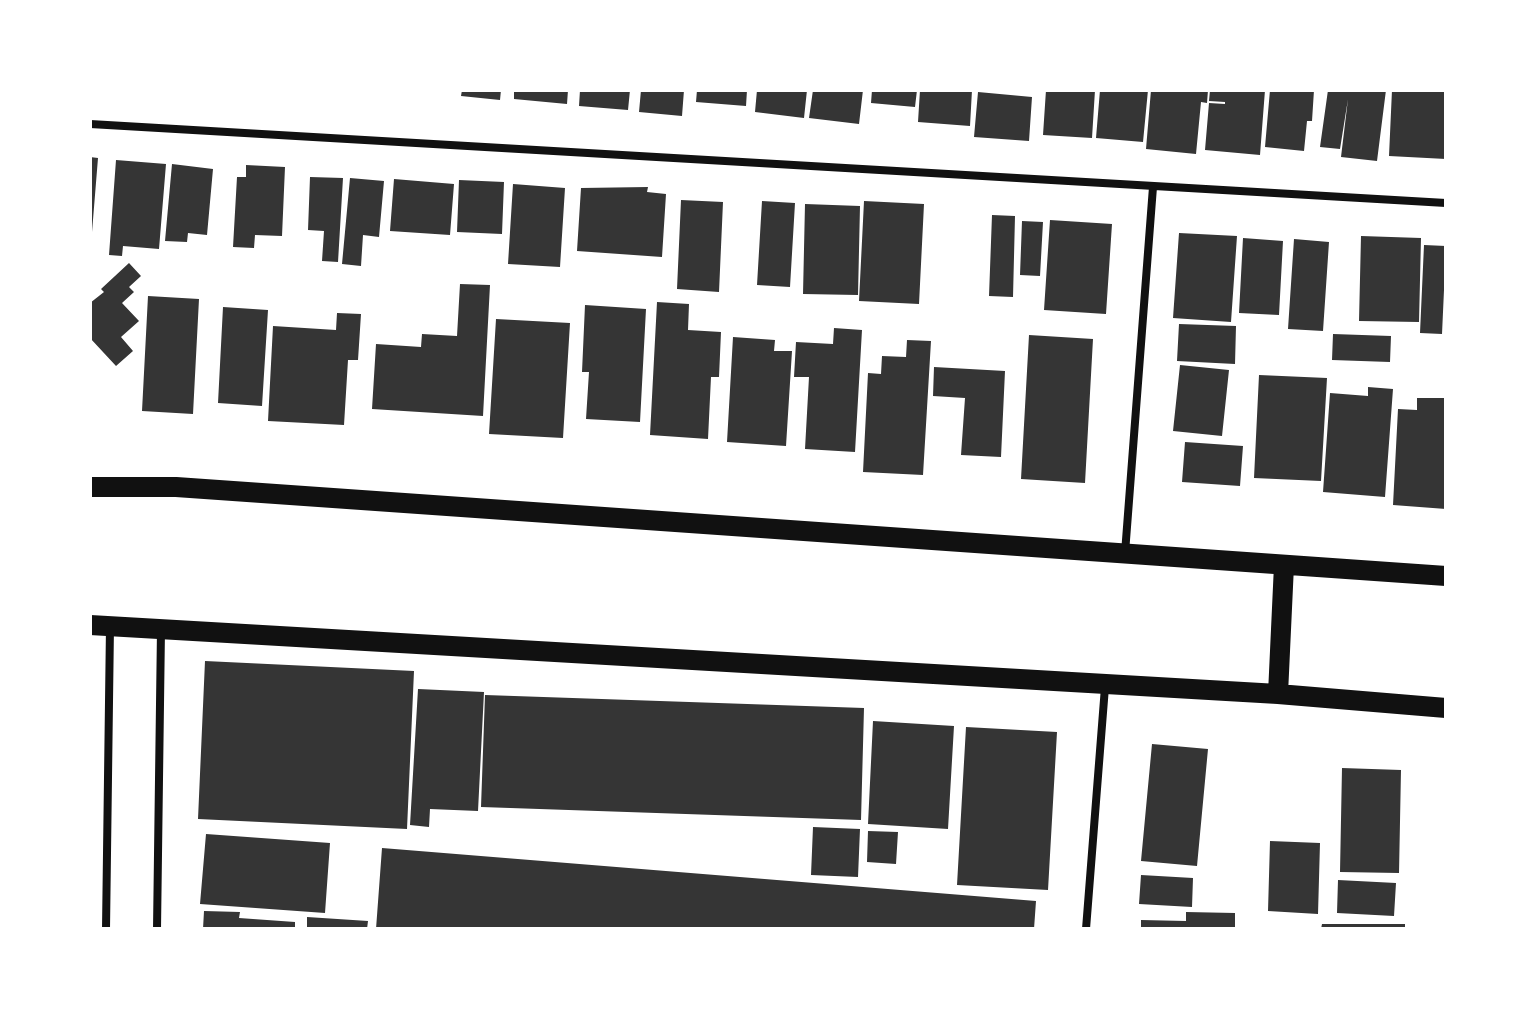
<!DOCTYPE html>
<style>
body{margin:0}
#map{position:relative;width:1536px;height:1019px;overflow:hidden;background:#fff;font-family:Arial,sans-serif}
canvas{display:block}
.frame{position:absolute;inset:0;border:92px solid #fff;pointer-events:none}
</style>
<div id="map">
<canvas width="1536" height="1019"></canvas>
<div class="frame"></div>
</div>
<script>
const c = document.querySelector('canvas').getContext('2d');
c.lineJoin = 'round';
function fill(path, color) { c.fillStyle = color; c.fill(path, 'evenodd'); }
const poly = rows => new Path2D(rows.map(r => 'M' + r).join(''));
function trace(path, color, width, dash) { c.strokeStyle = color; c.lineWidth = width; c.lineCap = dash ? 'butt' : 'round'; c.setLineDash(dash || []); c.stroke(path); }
fill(poly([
 [462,90,501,90,500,100,461,96],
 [514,90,568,90,567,104,514,99],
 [580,90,630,90,628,110,579,106],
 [641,90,684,90,682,116,639,112],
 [697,90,747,90,746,106,696,102],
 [757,90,807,90,804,118,755,112],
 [813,90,863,90,859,124,809,118],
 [872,90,917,90,915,107,871,103],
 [920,90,972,90,970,126,918,122],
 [1046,90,1095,90,1092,138,1043,135],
 [1100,90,1148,90,1143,142,1096,138],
 [1151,90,1208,90,1207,103,1201,102,1196,154,1146,149],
 [1210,90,1265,90,1260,155,1205,150,1209,103,1225,104,1225,102,1209,101],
 [1270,90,1314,90,1312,121,1307,121,1304,151,1265,147],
 [1328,90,1386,90,1377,161,1341,157,1348,99,1340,149,1320,147],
 [1392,90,1446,90,1446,159,1389,156],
 [978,92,1032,97,1029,141,974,137],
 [90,157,98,158,92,232,90,232],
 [116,160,166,164,159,249,123,246,122,256,109,255],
 [172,164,213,169,207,235,188,233,187,242,165,241],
 [246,165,285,167,282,236,255,235,254,248,233,247,237,177,246,177],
 [310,177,343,178,338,262,322,261,324,231,308,230],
 [350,178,384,181,379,237,363,235,361,266,342,264],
 [394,179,454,184,450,235,390,231],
 [459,180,504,182,502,234,457,232],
 [513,184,565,188,560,267,508,264],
 [648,187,647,192,666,194,662,257,577,251,581,188],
 [681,200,723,202,719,292,677,289],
 [762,201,795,203,790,287,757,285],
 [864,201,924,204,919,304,859,301],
 [805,204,860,206,858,295,803,294],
 [992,215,1015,216,1013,297,989,296],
 [1050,220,1112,224,1106,314,1044,310],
 [1022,221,1043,222,1040,276,1020,275],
 [1179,233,1237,236,1231,322,1173,318],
 [1361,236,1421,238,1419,322,1359,321],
 [1243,238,1283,241,1279,315,1239,313],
 [1294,239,1329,242,1323,331,1288,329],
 [1424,245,1446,246,1442,334,1420,333],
 [129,263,141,276,129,287,134,292,122,303,139,321,121,337,133,351,116,366,90,338,90,303,104,292,101,289],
 [460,284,490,285,483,416,372,409,376,344,421,347,422,334,457,336],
 [148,296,199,299,193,414,142,411],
 [657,302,689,304,688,330,721,332,719,377,711,377,708,439,650,435],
 [585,305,646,309,640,422,586,419,589,372,582,372],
 [223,307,268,310,262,406,218,403],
 [337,313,361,314,358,360,348,360,344,425,268,421,273,326,336,330],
 [496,319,570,323,563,438,489,434],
 [1179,324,1236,326,1235,364,1177,361],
 [834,328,862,330,855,452,805,449,809,377,794,377,796,342,833,344],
 [1333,334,1391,336,1390,362,1332,360],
 [1029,335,1093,339,1085,483,1021,479],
 [733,337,775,340,774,351,792,351,786,446,727,442],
 [907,340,931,341,923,475,863,472,868,373,881,374,882,356,906,357],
 [1180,365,1229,370,1222,436,1173,431],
 [934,367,1005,371,1001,457,961,455,965,398,933,396],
 [1259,375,1327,378,1321,481,1254,478],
 [1368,387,1393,389,1385,497,1323,492,1330,393,1368,396],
 [1417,398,1446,398,1446,509,1393,505,1398,409,1417,410],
 [1185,442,1243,446,1240,486,1182,482],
 [205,661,414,671,407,829,198,819],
 [418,689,484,692,478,811,430,809,429,827,410,825],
 [485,695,864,708,861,820,481,807],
 [873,721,954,726,948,829,868,824],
 [966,727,1057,732,1048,890,957,885],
 [1152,744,1208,749,1197,866,1141,861],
 [1342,768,1401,770,1399,873,1340,872],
 [813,827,860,829,858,877,811,875],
 [868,831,898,832,896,864,867,862],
 [206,834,330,843,325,913,200,904],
 [1270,841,1320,843,1318,914,1268,911],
 [382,848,1036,901,1034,929,376,929],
 [1141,875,1193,878,1192,907,1139,904],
 [1338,880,1396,883,1394,916,1337,913],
 [204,911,240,912,239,918,295,922,295,929,203,929],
 [1186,912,1235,913,1235,929,1141,929,1141,920,1186,921],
 [307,917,368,921,367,929,307,929],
 [1322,924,1405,924,1405,929,1321,929]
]), '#353535');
trace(poly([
 [90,124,1446,203],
 [1125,553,1153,187],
 [106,929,110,626],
 [157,929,161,629],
 [1086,929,1105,687]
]), '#111', 8);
trace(poly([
 [90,487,176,487,1446,576],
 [90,625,1278,694,1446,708],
 [1278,694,1284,565]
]), '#111', 20);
</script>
